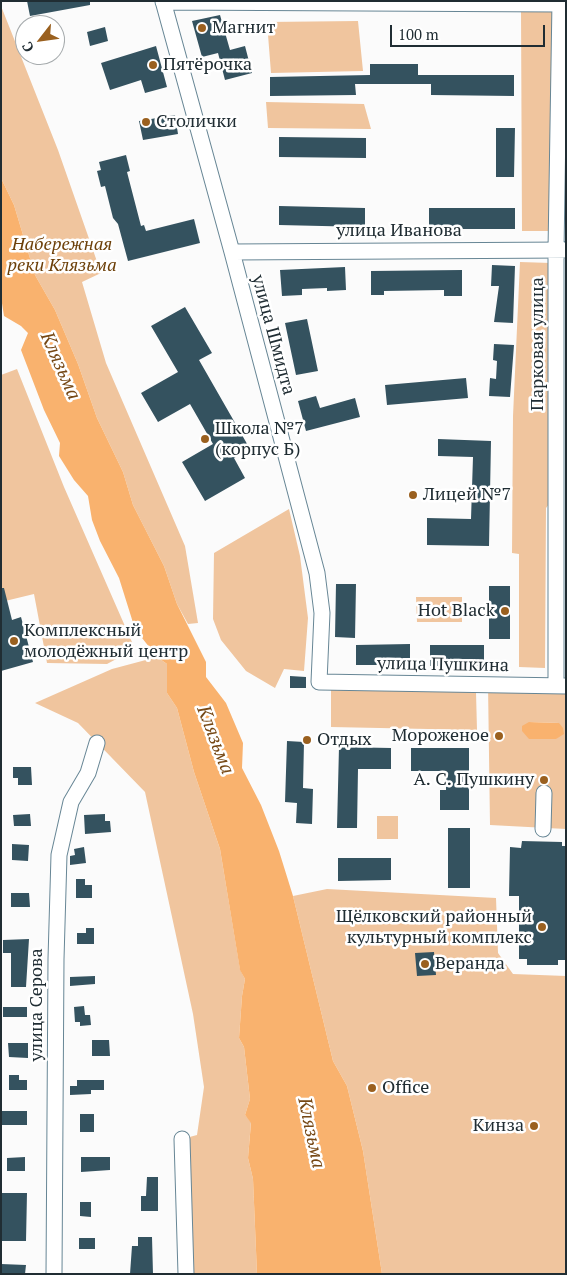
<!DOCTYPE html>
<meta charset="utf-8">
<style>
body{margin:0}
#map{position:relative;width:567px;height:1275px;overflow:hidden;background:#fbfbfb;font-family:"PT Serif",serif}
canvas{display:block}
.frame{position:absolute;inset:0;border:2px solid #202d33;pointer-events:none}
.north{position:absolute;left:15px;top:15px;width:50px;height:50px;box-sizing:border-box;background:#fff;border:1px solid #a6abad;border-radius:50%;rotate:240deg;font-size:14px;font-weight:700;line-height:20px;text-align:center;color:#202d33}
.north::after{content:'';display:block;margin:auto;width:18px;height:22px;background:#9a601f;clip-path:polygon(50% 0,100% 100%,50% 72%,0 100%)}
.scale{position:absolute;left:390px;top:25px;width:155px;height:22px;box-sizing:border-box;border:2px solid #202d33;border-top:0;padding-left:6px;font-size:15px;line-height:18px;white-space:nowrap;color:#202d33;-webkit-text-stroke:4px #fff;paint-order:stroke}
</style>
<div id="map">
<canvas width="567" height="1275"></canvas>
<div class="frame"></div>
<div class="north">С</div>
<div class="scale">100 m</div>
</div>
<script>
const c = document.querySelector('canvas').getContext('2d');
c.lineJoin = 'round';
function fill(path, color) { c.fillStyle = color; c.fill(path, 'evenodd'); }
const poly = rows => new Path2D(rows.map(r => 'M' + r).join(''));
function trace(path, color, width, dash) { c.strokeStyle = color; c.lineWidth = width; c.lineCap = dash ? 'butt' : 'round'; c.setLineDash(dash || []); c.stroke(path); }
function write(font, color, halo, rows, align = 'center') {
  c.font = font + ' "PT Serif",serif'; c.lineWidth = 5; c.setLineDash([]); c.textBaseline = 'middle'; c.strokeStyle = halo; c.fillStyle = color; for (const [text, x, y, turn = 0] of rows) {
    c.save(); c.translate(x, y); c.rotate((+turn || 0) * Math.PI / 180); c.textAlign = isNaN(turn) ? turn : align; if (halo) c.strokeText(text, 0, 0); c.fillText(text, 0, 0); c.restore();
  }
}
fill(poly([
 [1,6,58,150,101,273,82,282,106,363,185,546,198,623,188,624,177,604,164,566,133,505,123,472,97,418,78,364,55,310,35,275,14,205,1,178],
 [521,10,553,11,551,231,522,231],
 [358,21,363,71,271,73,267,22],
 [266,102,364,104,371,129,268,128],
 [520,262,551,263,554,498,546,508,545,668,519,667,519,554,512,553,513,416],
 [17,369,64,487,135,649,107,664,47,663,34,594,1,602,1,375],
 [289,509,300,556,308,618,304,671,284,669,275,688,246,671,221,640,213,619,214,553],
 [416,597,462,597,462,622,417,622],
 [157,657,167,664,167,693,177,708,194,772,220,849,240,969,245,979,242,996,239,1038,244,1047,250,1099,245,1115,251,1122,248,1158,253,1179,257,1274,186,1274,182,1139,197,1135,204,1087,193,1014,145,792,78,723,35,703,112,669],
 [488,684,566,686,566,829,490,825],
 [529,722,559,723,556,739,529,739],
 [331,690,476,692,477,730,331,727],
 [377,816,398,816,398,839,377,839],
 [327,889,496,898,498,953,513,974,566,976,566,1274,382,1274,363,1151,347,1086,333,1061,293,896]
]), '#f0c59e');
fill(poly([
 [1,178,14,205,35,275,55,310,78,364,97,418,123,472,133,505,164,566,177,604,206,662,206,677,226,703,243,743,242,768,261,805,279,851,293,896,333,1061,347,1086,363,1151,382,1274,257,1274,253,1179,248,1158,251,1123,245,1115,250,1099,244,1047,239,1038,242,996,245,979,240,970,220,849,194,772,177,708,167,693,167,664,157,657,135,629,119,578,100,541,92,520,88,496,74,480,59,456,60,443,44,410,21,350,28,333,21,326,4,316,1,297],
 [529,722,559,723,563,728,564,734,556,739,529,739,522,731,522,726]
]), '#f9b26e');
fill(poly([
 [27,1,90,1,90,5,30,16],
 [220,15,230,50,245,46,252,73,225,80,218,53,202,57,192,21],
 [105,27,108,41,90,46,87,32],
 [156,46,167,87,145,93,141,80,110,90,101,63],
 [370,64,418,64,418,75,514,75,514,96,431,95,431,84,355,84,356,95,270,96,270,77,370,75],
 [175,115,178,134,143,140,139,121],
 [496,128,515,128,514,177,496,177],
 [279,137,366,138,366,158,279,157],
 [126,155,130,171,127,172,141,226,144,225,146,231,194,219,200,243,128,261,118,224,113,218,105,186,101,187,97,171,101,170,99,162],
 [279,206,365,208,365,227,279,225],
 [429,208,515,208,515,229,429,229],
 [492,265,515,266,513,323,494,322,499,286,491,286],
 [345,267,346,290,327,291,327,288,302,289,302,295,282,296,280,270],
 [462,270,462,296,444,296,444,290,384,291,384,295,371,295,371,271],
 [185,307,212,353,199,360,250,449,234,458,245,478,205,501,182,462,213,444,190,404,158,422,141,393,178,372,151,326],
 [307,319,318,371,296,375,285,323],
 [494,344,514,345,510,397,489,396,490,378,496,379,497,361,493,360],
 [466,378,468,398,387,405,385,385],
 [316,396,320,408,355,398,360,417,306,431,298,401],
 [438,439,491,441,489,546,427,545,427,518,471,519,473,457,438,456],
 [336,584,356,584,355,638,335,637],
 [489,586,510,586,510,639,489,639],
 [1,588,4,588,12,620,21,617,33,662,1,671],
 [410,644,410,665,356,665,356,645],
 [430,645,484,645,484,666,430,666],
 [290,676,306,677,306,688,290,688],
 [287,741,304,742,303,788,313,789,312,824,296,823,297,803,285,802],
 [339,747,391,748,391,769,358,769,357,828,337,828],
 [411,748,469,748,469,810,440,810,440,790,446,790,446,771,411,771],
 [13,767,31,767,32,785,18,785,18,778,13,778],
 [30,814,31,826,14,826,13,815],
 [105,814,105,821,110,821,111,832,85,834,84,815],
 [448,828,470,828,470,888,448,888],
 [522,841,562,842,562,846,566,846,566,960,558,960,558,965,527,965,527,959,519,959,519,896,509,896,510,847,521,848],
 [12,844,29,845,28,861,12,860],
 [84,847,86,863,70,865,70,856,75,855,74,849],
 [338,858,391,858,391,880,338,881],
 [76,879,85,879,85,885,92,885,92,898,76,898],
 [11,893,29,893,30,907,11,907],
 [86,928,94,928,94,944,77,944,77,933,86,933],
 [29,939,26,987,11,987,11,953,3,953,3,940],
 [434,952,436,975,417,976,415,953],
 [95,976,95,984,70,986,70,977],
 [84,1006,85,1015,90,1015,91,1025,80,1026,80,1022,75,1022,74,1007],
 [3,1007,27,1007,27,1017,3,1017],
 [92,1040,109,1040,110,1056,92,1056],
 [8,1043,28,1043,28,1058,9,1057],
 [9,1075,19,1075,19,1080,27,1080,27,1090,9,1090],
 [77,1080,104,1080,104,1090,91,1090,91,1094,70,1095,70,1086,77,1086],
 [2,1111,27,1111,27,1125,2,1125],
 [80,1114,94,1114,94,1132,80,1132],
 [25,1157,25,1171,7,1171,7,1158],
 [81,1157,110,1157,110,1170,81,1172],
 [147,1177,158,1177,158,1211,141,1211,141,1196,146,1196],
 [1,1193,27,1193,26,1241,1,1241],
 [80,1202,91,1202,91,1217,80,1216],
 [138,1237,152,1237,153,1274,130,1274,132,1246,138,1246],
 [79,1238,95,1238,95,1249,79,1249],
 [1,1264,26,1265,25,1274,1,1274]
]), '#34525f');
const minor = poly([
 [163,1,232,252,317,573,322,613,319,682,566,686],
 [163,2,560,4],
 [232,252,566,250],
 [556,686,556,250,560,1],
 [543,829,544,793],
 [182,1139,186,1274],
 [54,1274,56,959,59,855,71,802,88,773,97,743]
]);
trace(minor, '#678695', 17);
trace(minor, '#fff', 15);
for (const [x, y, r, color] of [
 [202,28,5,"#9a601f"],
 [153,65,5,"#9a601f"],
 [146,122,5,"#9a601f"],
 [205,439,5,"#9a601f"],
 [413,495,5,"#9a601f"],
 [505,611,5,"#9a601f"],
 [14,641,5,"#9a601f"],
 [499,736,5,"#9a601f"],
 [307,740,5,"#9a601f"],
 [544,780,5,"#9a601f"],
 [542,927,5,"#9a601f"],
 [425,964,5,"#9a601f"],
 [372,1088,5,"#9a601f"],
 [534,1126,5,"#9a601f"]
]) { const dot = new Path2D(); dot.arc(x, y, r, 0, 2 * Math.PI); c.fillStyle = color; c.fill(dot); trace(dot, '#fff', 2); }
write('18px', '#202d33', '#fff', [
 ["Магнит",212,28],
 ["Пятёрочка",163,65],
 ["Столички",156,122],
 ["Школа №7",215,429],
 ["(корпус Б)",215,450],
 ["Лицей №7",423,495],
 ["Hot Black",495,611,"right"],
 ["Комплексный",24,631],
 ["молодёжный центр",24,652],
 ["Мороженое",489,736,"right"],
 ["Отдых",317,740],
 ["А. С. Пушкину",534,780,"right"],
 ["Щёлковский районный",532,917,"right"],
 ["культурный комплекс",532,938,"right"],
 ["Веранда",435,964],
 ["Office",382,1088],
 ["Кинза",524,1126,"right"]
], 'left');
write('18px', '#202d33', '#fff', [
 ["улица Иванова",399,231],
 ["улица Шмидта",273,335,75],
 ["Парковая улица",538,344,-90],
 ["улица Пушкина",443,665,1],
 ["улица Серова",37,1005,-90]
]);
write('italic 18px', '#6c3f08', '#fff', [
 ["Набережная",62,245],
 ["реки Клязьма",62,266]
]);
write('italic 19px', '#764815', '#fff', [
 ["Клязьма",60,366,66],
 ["Клязьма",215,740,69],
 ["Клязьма",311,1133,78]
]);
</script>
